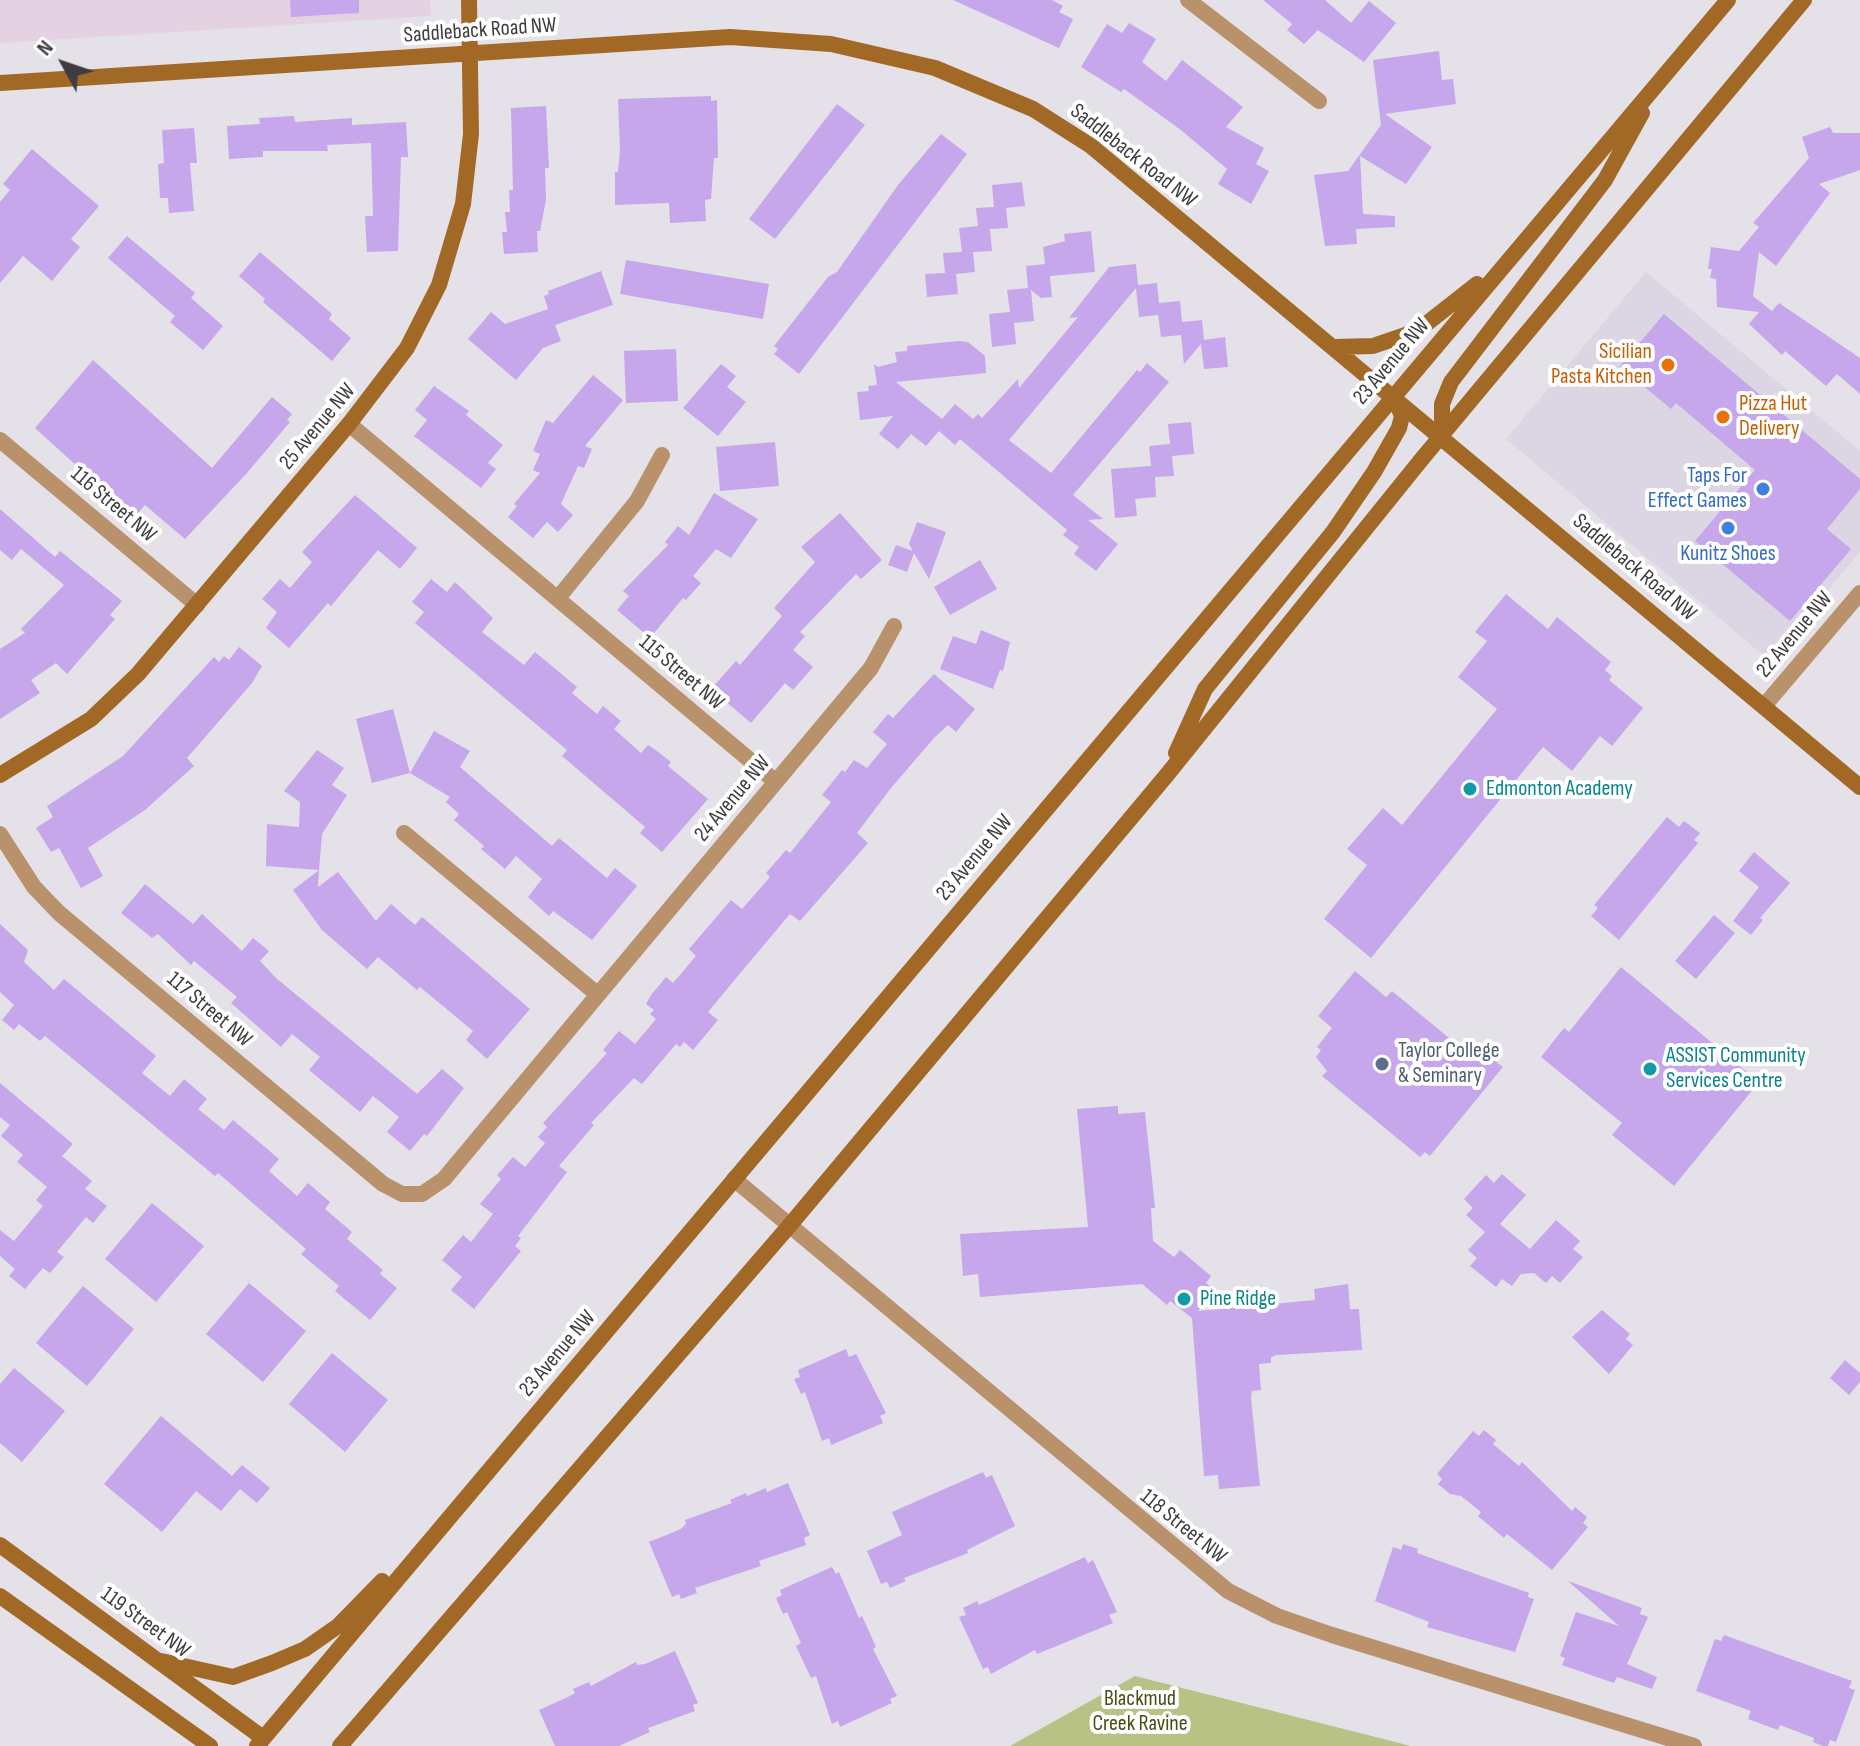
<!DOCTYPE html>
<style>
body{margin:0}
#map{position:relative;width:1860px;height:1746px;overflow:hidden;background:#e4e1e9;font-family:"Sofia Sans Condensed",sans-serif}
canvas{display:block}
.north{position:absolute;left:24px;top:24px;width:80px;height:80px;-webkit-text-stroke:6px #fff;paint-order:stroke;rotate:310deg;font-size:22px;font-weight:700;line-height:32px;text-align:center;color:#3e3c40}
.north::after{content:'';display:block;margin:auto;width:28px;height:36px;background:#3e3c40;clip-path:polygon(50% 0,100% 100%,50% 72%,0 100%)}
</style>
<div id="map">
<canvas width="1860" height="1746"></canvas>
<div class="north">N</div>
</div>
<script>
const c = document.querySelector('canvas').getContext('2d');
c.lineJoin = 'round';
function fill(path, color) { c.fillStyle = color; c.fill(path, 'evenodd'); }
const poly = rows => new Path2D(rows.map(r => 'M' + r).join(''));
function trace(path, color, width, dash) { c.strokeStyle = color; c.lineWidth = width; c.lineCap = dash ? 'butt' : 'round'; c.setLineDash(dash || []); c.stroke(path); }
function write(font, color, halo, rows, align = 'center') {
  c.font = font + ' "Sofia Sans Condensed",sans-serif'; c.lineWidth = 8; c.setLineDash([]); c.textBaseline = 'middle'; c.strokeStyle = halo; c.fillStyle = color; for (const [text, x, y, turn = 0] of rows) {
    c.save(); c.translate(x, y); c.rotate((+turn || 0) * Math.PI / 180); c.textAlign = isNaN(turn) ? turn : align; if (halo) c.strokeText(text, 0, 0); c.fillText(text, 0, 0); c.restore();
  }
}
fill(poly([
 [1646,272,1860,451,1860,552,1769,660,1506,439]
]), '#dbd5e4');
fill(poly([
 [0,0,430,0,431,16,0,43]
]), '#e4d2e3');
fill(poly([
 [1135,1676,1411,1746,1010,1746]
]), '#b8c284');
fill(poly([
 [290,0,359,0,359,13,291,17],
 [953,0,1052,0,1063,6,1059,12,1073,19,1059,48],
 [1263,0,1325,0,1351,23,1369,1,1396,23,1364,62,1318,30,1304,44,1287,30,1292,24],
 [1129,23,1156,39,1142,62,1166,81,1182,60,1243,107,1226,127,1264,148,1256,164,1269,171,1251,204,1218,184,1227,169,1181,130,1124,89,1121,92,1081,67,1107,24,1122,33],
 [1439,51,1442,80,1453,79,1456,104,1385,114,1432,147,1406,184,1360,156,1363,214,1395,216,1395,227,1356,229,1357,244,1325,246,1314,175,1348,171,1381,125,1373,60],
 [711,96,711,101,717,100,718,158,714,158,711,199,705,200,706,221,670,223,669,203,615,205,615,172,618,172,620,150,618,99],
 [837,104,865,125,775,239,749,219],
 [546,106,549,168,545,168,546,200,540,231,537,231,538,252,504,254,502,232,507,232,505,212,510,212,509,190,513,190,511,108],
 [294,116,295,122,352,118,352,125,406,122,408,157,401,157,398,251,367,252,365,216,373,216,371,143,327,145,328,151,263,151,263,157,229,159,227,126,260,124,259,118],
 [1830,127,1833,133,1860,133,1860,170,1819,184,1830,193,1776,266,1759,252,1753,296,1772,311,1779,303,1860,358,1860,394,1837,374,1826,386,1785,351,1782,355,1749,324,1759,312,1717,307,1716,279,1710,278,1712,269,1708,269,1711,247,1739,251,1759,227,1753,223,1809,158,1802,137],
 [194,128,197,163,190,163,194,211,169,213,168,198,160,198,158,164,164,163,162,130],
 [941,134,967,154,799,374,774,354,778,349,774,346,828,277,837,272,898,185],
 [32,149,99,206,71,239,80,247,52,281,23,256,0,283,0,202,10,190,3,184],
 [1022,182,1025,206,1006,208,1008,228,990,229,992,251,973,252,975,272,956,274,958,294,927,297,925,274,945,273,943,253,962,252,959,228,978,226,976,208,994,207,992,185],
 [1091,231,1095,272,1050,276,1052,297,1041,298,1031,290,1034,321,1014,323,1016,344,992,347,989,314,1010,312,1007,290,1028,288,1026,266,1045,264,1043,247,1065,241,1064,234],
 [127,236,195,293,191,298,223,326,203,350,170,322,175,316,108,258],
 [260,252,332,314,329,319,351,338,332,361,263,302,265,299,239,276],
 [626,260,769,284,763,319,620,294],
 [1136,264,1138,285,1157,283,1159,303,1180,301,1182,322,1202,320,1204,340,1225,337,1228,367,1204,369,1201,344,1184,364,1181,335,1161,337,1158,315,1139,317,1136,288,1009,440,1051,473,1137,370,1140,372,1147,363,1169,382,1073,495,1103,519,1088,520,1118,544,1096,571,1074,554,1079,547,1063,535,1067,530,960,439,955,445,939,431,926,446,911,434,898,449,879,434,893,416,860,420,857,392,869,391,868,386,877,385,874,364,878,367,897,362,895,352,907,351,907,346,959,341,968,342,985,356,986,373,896,382,942,419,955,404,973,419,978,414,982,418,1018,379,1019,388,1078,317,1069,318,1109,267],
 [601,271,613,305,555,325,561,341,543,348,516,380,468,339,491,312,505,324,548,309,544,296,549,294,548,291],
 [1664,314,1860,479,1860,489,1827,529,1851,549,1790,621,1695,541,1755,470,1676,403,1671,409,1620,366],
 [676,349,678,401,626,403,624,351],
 [93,360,212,468,272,397,292,414,287,420,290,422,247,473,185,539,145,505,134,518,35,428],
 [721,364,736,376,727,387,746,402,718,436,683,408],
 [593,375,623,400,585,446,592,449,584,468,578,466,561,504,573,515,558,532,547,522,533,538,508,517,517,506,514,504,540,473,533,470,540,454,533,451,546,420,553,423],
 [434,386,469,411,466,415,503,445,488,463,496,469,481,488,414,436,427,420,415,410],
 [1191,422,1194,454,1172,456,1174,476,1155,477,1156,497,1135,499,1137,516,1115,518,1111,469,1151,466,1149,446,1170,444,1168,424],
 [775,442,779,486,720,491,716,447],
 [714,493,758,519,731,558,716,549,693,576,701,583,686,600,683,598,650,638,617,610,629,596,623,591,668,545,665,542,678,526,689,535],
 [355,495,417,548,400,569,378,550,331,606,328,603,289,648,266,628,277,612,262,599,280,579,290,588,312,562,302,552],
 [0,509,55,557,60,551,122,601,110,615,115,619,67,674,56,663,31,680,40,693,0,719,0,649,25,633,21,629,64,585,21,549,12,560,0,550],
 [840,513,882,560,861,579,856,574,800,632,805,636,793,650,813,667,793,690,785,683,751,723,711,689,736,661,740,665,782,616,774,608,815,562,801,547],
 [917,522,946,532,929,579,914,553,907,572,888,565,896,545,913,551,909,544],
 [980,560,997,589,950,615,934,587],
 [431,579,447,592,455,582,493,618,482,632,524,665,535,652,577,687,572,693,597,714,603,706,621,721,614,729,641,753,648,745,657,751,671,762,668,766,708,799,662,852,640,833,645,827,562,756,567,750,415,623,424,612,412,602],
 [1506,594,1548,629,1557,617,1611,662,1605,670,1612,676,1609,680,1643,708,1612,746,1600,736,1572,771,1543,747,1371,958,1324,919,1367,865,1347,849,1383,808,1402,825,1497,709,1458,677,1487,641,1475,632],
 [981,630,1010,642,1003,671,1000,670,993,689,940,669,953,636,976,644],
 [239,647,262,666,252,683,187,758,194,766,145,810,88,848,103,876,81,888,59,848,51,852,36,828,53,817,47,806,123,756,214,657,219,662,224,656,229,660],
 [934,674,975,709,956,732,948,725,934,738,891,788,857,833,868,843,800,921,790,914,747,965,708,1012,718,1020,693,1050,684,1042,680,1047,676,1044,642,1084,634,1078,591,1123,594,1125,559,1166,567,1172,518,1236,521,1238,515,1246,521,1251,474,1309,451,1290,462,1277,442,1260,463,1235,471,1242,493,1214,480,1204,501,1179,497,1175,513,1157,525,1167,545,1143,538,1137,547,1127,543,1123,607,1053,603,1050,619,1031,635,1044,656,1019,650,1014,654,1010,646,1004,651,995,666,977,673,983,696,956,689,949,731,900,742,909,770,877,766,873,786,850,790,853,831,802,822,795,842,770,845,772,854,760,867,768,887,744,873,732,888,714,893,718],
 [393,709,410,773,434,731,470,751,460,767,552,846,559,838,607,878,615,868,637,886,592,940,553,911,549,916,528,897,542,879,516,856,505,869,481,849,484,846,454,820,459,814,446,802,450,797,410,773,372,783,356,719],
 [317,750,344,768,332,785,347,795,322,834,319,870,266,866,267,824,299,827,300,802,284,791],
 [1667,817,1679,827,1684,821,1700,833,1694,840,1698,843,1619,940,1591,916,1598,908,1594,905],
 [1754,852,1790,883,1760,918,1763,920,1751,935,1733,921,1759,887,1739,871],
 [319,870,318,887,338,872,376,921,391,904,415,925,422,917,530,1009,487,1059,466,1040,473,1031,420,987,417,990,378,957,367,969,322,930,293,890],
 [145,884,193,924,202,914,242,951,253,938,269,951,260,961,276,978,417,1094,442,1069,464,1088,427,1136,424,1134,410,1151,387,1132,399,1117,373,1096,360,1112,309,1070,320,1057,292,1034,281,1047,231,1003,237,997,194,961,191,965,158,934,152,938,121,913],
 [1714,915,1735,933,1696,979,1675,961],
 [0,924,28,950,24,962,54,990,64,979,156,1056,142,1073,170,1096,184,1079,207,1099,198,1109,224,1130,233,1120,279,1159,269,1171,297,1196,308,1183,330,1202,325,1209,352,1232,347,1239,383,1270,380,1274,397,1288,370,1320,335,1291,339,1286,301,1254,306,1249,218,1173,215,1176,45,1036,40,1041,19,1024,14,1030,2,1020,14,1005,0,992],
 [1621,967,1759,1082,1674,1186,1612,1135,1622,1123,1541,1057,1564,1028,1569,1032],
 [1355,971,1386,997,1392,991,1471,1056,1484,1045,1498,1057,1495,1061,1503,1067,1430,1156,1425,1152,1420,1157,1322,1076,1327,1071,1316,1057,1321,1050,1317,1047,1332,1028,1318,1016],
 [0,1083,73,1144,62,1156,92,1181,85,1189,107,1206,93,1223,86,1217,57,1252,64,1257,50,1273,43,1268,25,1289,9,1276,15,1269,0,1256,0,1230,14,1241,43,1206,36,1200,47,1187,17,1162,23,1155,1,1136,10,1125,0,1117],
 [1118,1106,1118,1114,1145,1112,1155,1208,1151,1208,1153,1241,1174,1257,1180,1250,1211,1276,1206,1283,1215,1291,1198,1311,1315,1300,1314,1289,1348,1284,1350,1309,1359,1309,1362,1350,1277,1355,1271,1357,1271,1363,1259,1364,1261,1390,1252,1391,1251,1398,1260,1486,1219,1489,1218,1475,1204,1476,1192,1318,1170,1301,1167,1305,1142,1284,980,1297,978,1274,963,1276,960,1234,1088,1227,1077,1109],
 [1502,1174,1526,1195,1500,1224,1530,1249,1556,1220,1580,1241,1573,1249,1583,1257,1560,1283,1552,1276,1546,1283,1534,1273,1521,1274,1512,1286,1502,1279,1496,1287,1470,1266,1477,1258,1468,1250,1485,1232,1466,1215,1473,1208,1464,1199,1486,1175,1494,1183],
 [152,1203,204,1246,156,1302,105,1259],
 [249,1283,306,1331,263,1382,206,1334],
 [83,1286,134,1329,87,1386,36,1343],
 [1602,1310,1630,1334,1626,1339,1633,1345,1609,1374,1572,1337],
 [846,1349,849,1357,856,1354,886,1413,880,1416,883,1423,831,1445,829,1438,822,1441,805,1392,801,1394,794,1379,800,1377,798,1370],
 [332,1353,388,1400,345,1452,289,1404],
 [1845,1360,1860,1373,1860,1382,1849,1395,1830,1378],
 [14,1368,65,1411,22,1462,0,1443,0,1384],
 [161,1416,232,1476,242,1465,270,1488,257,1503,240,1489,221,1511,196,1491,162,1532,104,1484],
 [1484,1430,1496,1440,1493,1444,1519,1466,1522,1462,1572,1511,1575,1507,1587,1517,1583,1523,1588,1527,1552,1570,1507,1534,1504,1538,1478,1516,1481,1512,1461,1496,1450,1494,1438,1484,1442,1479,1437,1474,1473,1431,1479,1436],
 [983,1472,986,1478,992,1475,1015,1526,967,1550,968,1553,904,1578,906,1581,890,1588,887,1582,881,1584,867,1551,902,1535,892,1512],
 [788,1483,810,1535,804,1538,806,1545,759,1561,761,1566,695,1588,697,1593,681,1599,679,1594,672,1597,649,1542,681,1529,686,1524,685,1520,732,1503,730,1500,746,1493,747,1496,766,1488,767,1492],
 [1403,1544,1418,1549,1417,1553,1529,1593,1528,1597,1534,1599,1515,1652,1427,1627,1429,1622,1375,1601,1393,1547,1401,1550],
 [1085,1557,1088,1563,1093,1560,1117,1612,1109,1615,1113,1623,1037,1654,1035,1650,991,1674,988,1667,983,1669,959,1617,966,1615,963,1608,977,1601,979,1605],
 [832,1567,836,1574,839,1572,859,1618,862,1616,876,1647,873,1649,897,1696,890,1699,892,1703,840,1727,838,1721,832,1724,816,1676,811,1678,796,1646,801,1643,787,1612,783,1614,776,1598,782,1595,780,1590],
 [1568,1581,1642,1608,1640,1614,1648,1617,1627,1664,1657,1677,1652,1689,1617,1677,1614,1683,1562,1665,1565,1658,1560,1656,1576,1612,1619,1626],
 [1724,1635,1852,1681,1849,1688,1855,1690,1836,1742,1830,1740,1828,1746,1823,1746,1813,1742,1814,1738,1780,1725,1778,1730,1748,1719,1751,1711,1696,1691,1715,1639,1721,1641],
 [675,1651,698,1703,693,1705,695,1711,648,1728,650,1732,619,1746,555,1746,539,1710,568,1697,575,1693,573,1689,589,1682,591,1686,636,1662,637,1665,645,1664]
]), '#c6a7eb');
trace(poly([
 [1188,0,1319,101],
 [349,424,776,782],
 [0,440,197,605],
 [558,598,637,501,662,455],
 [1764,706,1860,593],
 [404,833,597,994],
 [0,834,34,887,59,913,383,1184,402,1194,422,1194,444,1179,871,668,894,626],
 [734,1179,1228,1591,1277,1616,1332,1635,1694,1746]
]), '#b9916a', 16);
trace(poly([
 [0,83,730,37,831,44,935,68,1033,109,1091,146,1860,787],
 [1335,347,1373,346,1405,335,1421,328,1477,284],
 [1442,435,1442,404,1451,382,1605,180,1642,113],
 [1176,753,1205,689,1333,532,1374,472,1399,428,1402,416,1394,397],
 [0,775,91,719,138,674,349,424,407,348,439,285,463,204,471,134,469,0],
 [0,1545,263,1738],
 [0,1596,210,1746],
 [161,1661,233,1677,272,1663,305,1649,338,1626,382,1581],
 [257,1746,1728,0],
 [340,1746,790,1225,1166,776,1421,460,1804,0]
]), '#a26926', 16);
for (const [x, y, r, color] of [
 [1668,365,8,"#e8710a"],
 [1723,417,8,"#e8710a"],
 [1763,489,8,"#3f7fe0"],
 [1728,528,8,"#3f7fe0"],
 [1470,789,8,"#0f9aa8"],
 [1382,1064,8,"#5c6f8a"],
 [1650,1069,8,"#0f9aa8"],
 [1184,1299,8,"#0f9aa8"]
]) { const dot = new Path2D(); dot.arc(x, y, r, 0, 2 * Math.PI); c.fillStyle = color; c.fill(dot); trace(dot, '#fff', 3); }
write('22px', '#3e3c40', '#fff', [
 ["Saddleback Road NW",480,31,-4],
 ["Saddleback Road NW",1133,156,38],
 ["23 Avenue NW",1392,362,-50],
 ["25 Avenue NW",318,427,-50],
 ["116 Street NW",113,505,40],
 ["Saddleback Road NW",1634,568,40],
 ["22 Avenue NW",1795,635,-50],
 ["115 Street NW",681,673,40],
 ["24 Avenue NW",733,799,-50],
 ["23 Avenue NW",975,858,-50],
 ["117 Street NW",209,1010,40],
 ["23 Avenue NW",558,1354,-50],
 ["118 Street NW",1183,1527,39],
 ["119 Street NW",145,1623,36]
]);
write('22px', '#c56008', '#fff', [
 ["Sicilian",1652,352],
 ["Pasta Kitchen",1652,377],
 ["Pizza Hut",1739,404,"left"],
 ["Delivery",1739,429,"left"]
], 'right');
write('22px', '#366cbe', '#fff', [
 ["Taps For",1747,476],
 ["Effect Games",1747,501],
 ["Kunitz Shoes",1728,554,"center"]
], 'right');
write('22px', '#0d838f', '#fff', [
 ["Edmonton Academy",1486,789],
 ["ASSIST Community",1666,1056],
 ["Services Centre",1666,1081],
 ["Pine Ridge",1200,1299]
], 'left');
write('22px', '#4e5e75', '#fff', [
 ["Taylor College",1398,1051],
 ["& Seminary",1398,1076]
], 'left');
write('22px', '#474d15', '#fff', [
 ["Blackmud",1140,1699],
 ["Creek Ravine",1140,1724]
]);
</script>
